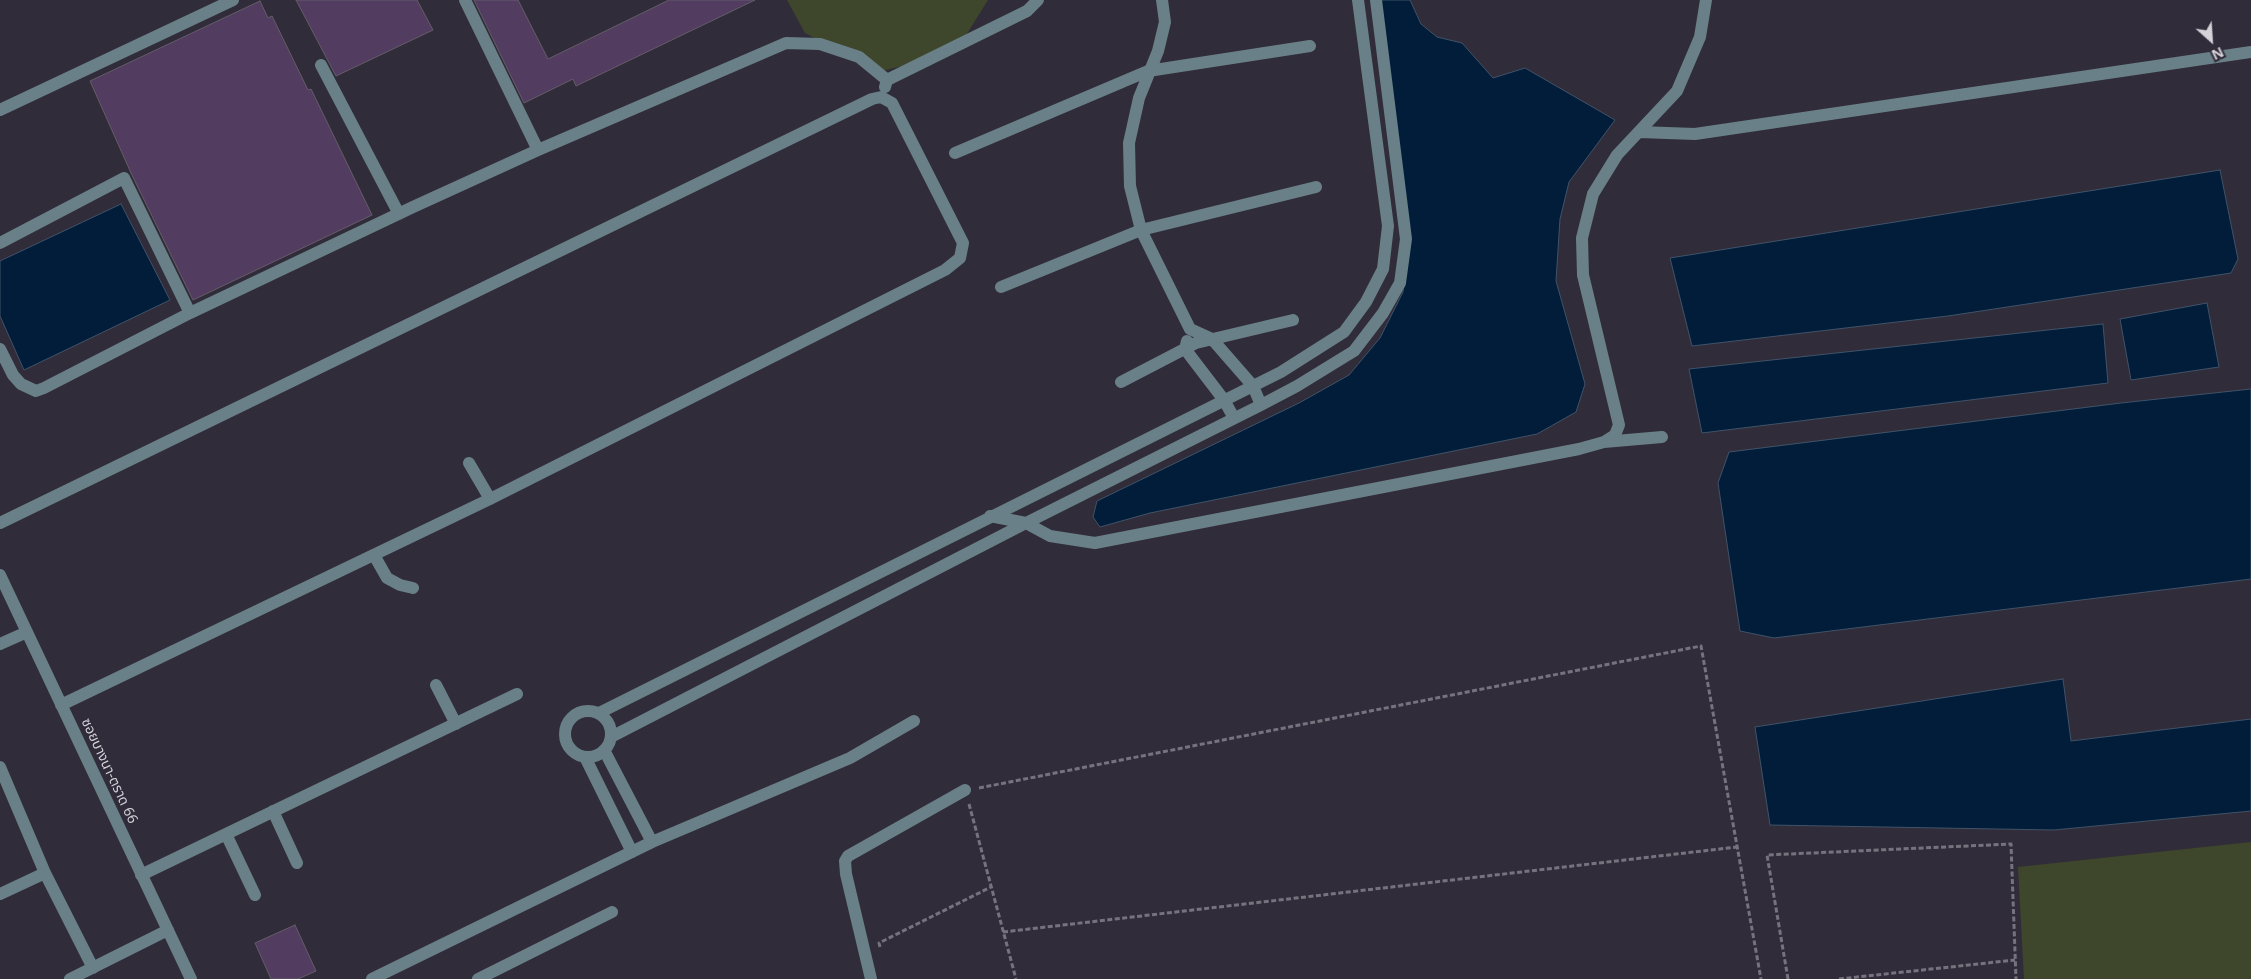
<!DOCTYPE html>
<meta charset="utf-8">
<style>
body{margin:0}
#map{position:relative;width:2251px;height:979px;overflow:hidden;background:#312c39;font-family:"Noto Sans",sans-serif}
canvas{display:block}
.north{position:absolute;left:2186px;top:15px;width:50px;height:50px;-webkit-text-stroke:4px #312c39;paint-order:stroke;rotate:154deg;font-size:14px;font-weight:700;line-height:20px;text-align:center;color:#d4d1d9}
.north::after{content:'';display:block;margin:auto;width:18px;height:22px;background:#d4d1d9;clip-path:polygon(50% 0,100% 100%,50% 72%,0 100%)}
</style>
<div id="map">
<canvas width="2251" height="979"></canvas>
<div class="north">N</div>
</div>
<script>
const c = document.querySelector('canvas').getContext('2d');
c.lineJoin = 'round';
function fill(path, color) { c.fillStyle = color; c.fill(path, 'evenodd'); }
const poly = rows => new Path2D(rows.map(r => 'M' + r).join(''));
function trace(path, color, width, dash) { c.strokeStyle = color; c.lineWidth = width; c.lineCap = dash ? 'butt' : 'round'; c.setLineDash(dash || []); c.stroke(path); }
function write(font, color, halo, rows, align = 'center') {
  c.font = font + ' "Noto Sans","Noto Sans Thai",sans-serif'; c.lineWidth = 4; c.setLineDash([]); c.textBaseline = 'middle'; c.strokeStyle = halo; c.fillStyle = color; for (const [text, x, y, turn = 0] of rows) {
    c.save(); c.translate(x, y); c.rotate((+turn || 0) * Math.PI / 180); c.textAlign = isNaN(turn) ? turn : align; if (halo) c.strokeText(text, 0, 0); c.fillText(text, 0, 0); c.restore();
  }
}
fill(poly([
 [787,0,988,0,960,45,930,59,878,72,805,33],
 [2251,842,2251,979,2024,979,2018,867]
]), '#3e472b');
const water = poly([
 [1377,0,1410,0,1421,24,1437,37,1462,43,1493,78,1525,68,1615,120,1569,182,1560,219,1556,281,1585,384,1576,412,1537,434,1150,513,1100,527,1093,517,1097,501,1299,403,1349,375,1380,338,1403,292,1407,241,1377,0],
 [2220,170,2238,259,2231,273,1948,316,1692,346,1670,258,2220,170],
 [121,204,170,300,24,370,0,316,0,261,121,204],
 [2207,303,2219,367,2131,380,2120,319,2207,303],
 [2103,324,2108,383,1702,433,1689,369,2103,324],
 [2251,389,2251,579,1774,638,1740,631,1718,483,1729,452,2121,403,2251,389],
 [2063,679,2071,741,2251,719,2251,811,2054,830,1770,825,1755,727,2063,679]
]);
fill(water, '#011d39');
trace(water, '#405369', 1);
const building = poly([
 [296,0,417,0,433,30,336,76,296,0],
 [474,0,518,0,548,59,669,0,755,0,576,86,573,79,524,103,474,0],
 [260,1,268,18,272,16,308,90,311,89,372,215,193,300,131,173,90,81,260,1],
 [295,925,316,971,298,979,271,979,255,943,295,925]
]);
fill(building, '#523c60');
trace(building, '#655d6a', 1);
trace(poly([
 [979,788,1701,646,1761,979],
 [969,804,1016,979],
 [1003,932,1737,847],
 [880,947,879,943,991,887],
 [1788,979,1767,855,2011,844,2016,979],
 [1839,979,2015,960]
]), '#77737e', 3, [5, 2.5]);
trace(poly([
 [465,0,538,150],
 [1162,0,1165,22,1158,51,1139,98,1129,143,1130,186,1141,230,1190,329,1212,339,1253,386,1261,405],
 [321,65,399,214],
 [885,87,887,80,1027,11,1038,0],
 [0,110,233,0],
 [1639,132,1695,134,2251,52],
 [955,153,1148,71,1310,46],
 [0,243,124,178,190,313],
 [1001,287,1141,230,1316,187],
 [1187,341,1185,349,1224,400,1234,418],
 [0,349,13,375,21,384,36,391,44,388,190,313,413,207,538,150,786,43,820,44,859,57,887,80],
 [1121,382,1196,343,1293,320],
 [1604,442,1615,435,1619,425,1583,275,1582,238,1593,194,1617,155,1677,91,1700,37,1706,0],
 [469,463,490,499],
 [990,516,1026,523,1050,536,1095,543,1579,449,1604,442,1662,437],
 [0,523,872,99,881,97,892,103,963,243,960,258,945,270,490,499,61,705],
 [374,555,387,578,400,585,413,588],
 [0,575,191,979],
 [0,644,27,632],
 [436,685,456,724],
 '565 734a23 23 0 1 1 46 0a23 23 0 1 1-46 0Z',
 [599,713,1281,372,1344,332,1366,302,1383,269,1388,226,1358,0],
 [611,737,1026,523,1261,405,1297,386,1354,351,1383,313,1400,283,1406,239,1376,0],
 [604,750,652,842],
 [585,757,632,852],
 [0,767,45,873,93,968],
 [273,811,297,863],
 [226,834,255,895],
 [141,875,517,694],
 [0,894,45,873],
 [70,979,168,930],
 [372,979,652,842,850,758,914,721],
 [478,979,612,912],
 [871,979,846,874,845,861,848,856,965,790]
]), '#698088', 12);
write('14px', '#d4d1d9', '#312c39', [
 ["ซอยบางนา-ตราด 66",109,771,65]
]);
</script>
